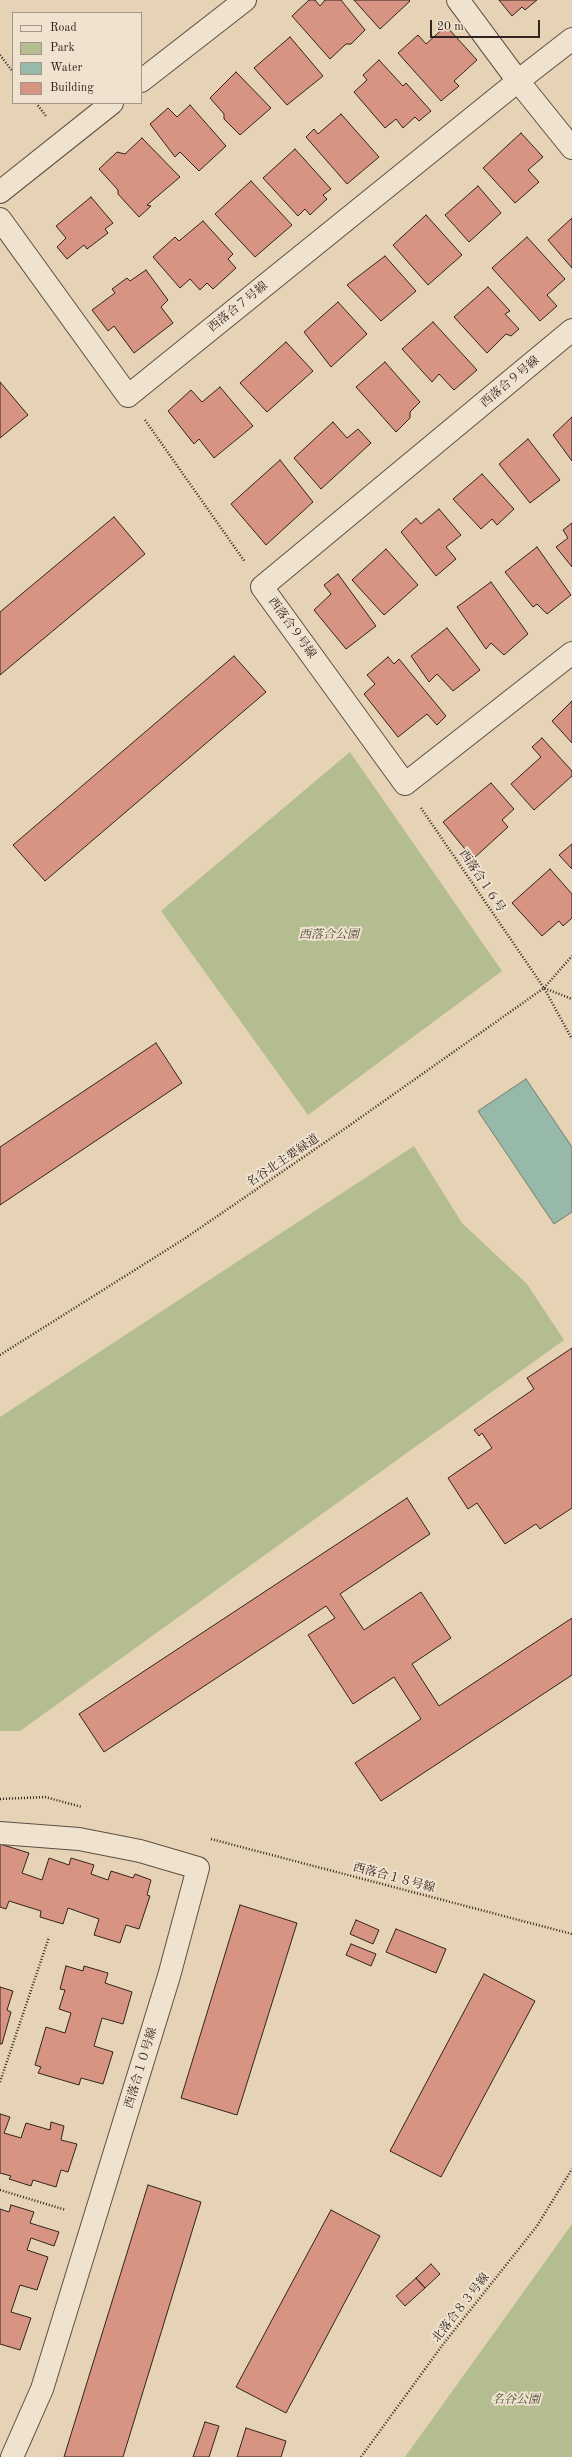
<!DOCTYPE html>
<meta charset="utf-8">
<style>
body{margin:0}
#map{position:relative;width:572px;height:2457px;overflow:hidden;background:#e6d3b5;font-family:"Old Standard TT",serif}
canvas{display:block}
.legend{position:absolute;left:12px;top:12px;width:130px;height:92px;box-sizing:border-box;background:#efe2cf;border:1px solid #a39688;margin:0;padding:5px 7px;list-style:none;font-size:12px;color:#32231e}
.legend li{display:flex;align-items:center;gap:8px;height:20px}
.legend b{width:20px;border:1px solid #a39688}
.scale{position:absolute;left:430px;top:20px;width:110px;height:18px;box-sizing:border-box;border:2px solid #32231e;border-top:0;padding-left:5px;font-size:12px;line-height:14px;white-space:nowrap;color:#32231e;-webkit-text-stroke:3px #efe2cf;paint-order:stroke}
</style>
<div id="map">
<canvas width="572" height="2457"></canvas>
<ul class="legend">
<li><b style="height:5px;background:#efe2cf"></b>Road</li>
<li><b style="height:11px;background:#b3bd8f"></b>Park</li>
<li><b style="height:11px;background:#97b9a9"></b>Water</li>
<li><b style="height:11px;background:#d79482"></b>Building</li>
</ul>
<div class="scale">20 m</div>
</div>
<script>
const c = document.querySelector('canvas').getContext('2d');
c.lineJoin = 'round';
function fill(path, color) { c.fillStyle = color; c.fill(path, 'evenodd'); }
const poly = rows => new Path2D(rows.map(r => 'M' + r).join(''));
function trace(path, color, width, dash) { c.strokeStyle = color; c.lineWidth = width; c.lineCap = dash ? 'butt' : 'round'; c.setLineDash(dash || []); c.stroke(path); }
function write(font, color, halo, rows, align = 'center') {
  c.font = font + ' "Old Standard TT","Noto Serif JP",serif'; c.lineWidth = 4; c.setLineDash([]); c.textBaseline = 'middle'; c.strokeStyle = halo; c.fillStyle = color; for (const [text, x, y, turn = 0] of rows) {
    c.save(); c.translate(x, y); c.rotate((+turn || 0) * Math.PI / 180); c.textAlign = isNaN(turn) ? turn : align; if (halo) c.strokeText(text, 0, 0); c.fillText(text, 0, 0); c.restore();
  }
}
fill(poly([
 [350,752,502,971,308,1115,161,911],
 [414,1146,462,1223,527,1284,564,1340,20,1731,0,1731,0,1417],
 [572,2224,572,2457,405,2457,522,2294]
]), '#b3bd8f');
const water = poly([
 [526,1079,572,1147,572,1212,554,1224,478,1111,526,1079]
]);
fill(water, '#97b9a9');
trace(water, '#6f7d71', 1);
const building = poly([
 [309,0,315,0,320,6,325,0,341,0,365,30,351,44,346,44,330,59,292,16,309,0],
 [354,0,409,0,410,1,380,29,354,0],
 [499,0,537,0,525,10,522,7,512,16,499,0],
 [446,26,477,60,454,81,459,86,441,101,398,53,418,35,426,44,446,26],
 [290,37,323,76,287,105,254,68,290,37],
 [379,60,403,86,406,83,431,111,419,121,415,117,403,128,396,119,385,128,354,92,367,80,363,75,379,60],
 [236,72,271,108,240,135,224,119,224,114,210,98,236,72],
 [190,105,226,146,199,171,180,152,175,157,150,124,168,108,177,117,190,105],
 [341,114,379,157,347,184,306,137,314,129,318,134,341,114],
 [521,133,543,157,528,170,539,182,515,203,483,168,521,133],
 [142,138,180,177,147,205,151,206,139,217,118,194,118,190,99,169,117,152,125,154,142,138],
 [295,149,331,189,323,195,327,199,310,215,305,209,298,216,263,178,295,149],
 [251,181,292,225,255,257,215,214,251,181],
 [478,186,501,213,469,242,445,215,478,186],
 [91,197,113,223,105,229,108,233,87,249,84,245,67,259,57,247,66,238,56,226,91,197],
 [426,215,462,255,428,285,393,245,426,215],
 [572,218,572,268,548,240,572,218],
 [203,221,233,254,228,259,236,268,213,289,207,283,200,290,190,279,180,288,153,257,175,237,179,241,203,221],
 [527,237,565,279,547,295,557,306,540,321,492,268,527,237],
 [385,256,416,291,381,321,347,285,385,256],
 [146,270,168,300,161,307,173,323,134,353,114,326,108,331,92,310,115,293,112,289,127,278,130,281,146,270],
 [488,287,510,311,505,314,519,329,511,336,506,334,487,353,454,317,488,287],
 [338,302,367,334,331,367,304,332,338,302],
 [433,322,477,370,454,390,439,374,432,382,402,349,433,322],
 [286,342,313,371,267,412,240,383,286,342],
 [385,362,420,402,410,412,410,418,396,432,356,387,385,362],
 [0,382,28,415,0,438,0,382],
 [220,387,253,426,214,458,199,439,194,444,168,411,191,390,202,402,220,387],
 [572,417,572,461,553,435,572,417],
 [333,422,347,438,358,429,371,443,321,489,294,458,333,422],
 [528,439,560,480,530,503,499,464,528,439],
 [280,460,313,502,266,545,231,504,280,460],
 [482,474,514,509,497,525,492,519,481,529,453,499,482,474],
 [439,509,461,535,446,547,456,559,436,576,401,532,416,518,421,524,439,509],
 [114,517,145,554,0,675,0,612,114,517],
 [572,523,572,567,556,547,568,538,563,530,572,523],
 [537,547,571,595,547,614,537,604,533,607,505,572,537,547],
 [386,549,418,585,384,615,352,580,386,549],
 [338,574,376,626,346,649,314,610,331,594,324,585,338,574],
 [491,582,528,634,504,655,491,643,486,649,457,607,491,582],
 [447,628,480,670,453,691,437,674,429,682,411,656,447,628],
 [234,656,266,692,45,881,13,845,234,656],
 [388,657,394,664,399,659,446,716,437,725,427,714,398,737,364,694,375,684,367,675,388,657],
 [572,701,572,743,552,721,572,701],
 [542,738,572,771,572,776,534,810,511,784,541,757,532,747,542,738],
 [491,783,514,809,502,820,508,827,473,859,443,822,491,783],
 [572,844,572,869,559,855,572,844],
 [550,869,572,894,572,918,563,926,559,921,542,936,512,903,550,869],
 [156,1043,182,1083,0,1205,0,1147,156,1043],
 [572,1348,572,1508,540,1529,536,1524,505,1544,477,1503,468,1509,448,1478,492,1448,482,1433,479,1436,474,1430,534,1389,527,1378,572,1348],
 [407,1498,430,1534,340,1594,364,1630,421,1592,451,1638,412,1664,439,1706,572,1618,572,1675,381,1801,355,1763,421,1719,394,1677,353,1704,308,1635,335,1618,326,1606,104,1752,79,1714,407,1498],
 [0,1844,29,1853,22,1873,42,1880,49,1858,69,1865,71,1858,94,1865,91,1874,108,1880,111,1871,133,1878,135,1874,151,1880,147,1895,150,1896,139,1929,126,1925,120,1943,94,1935,99,1919,68,1908,63,1924,40,1917,41,1911,9,1901,6,1909,0,1907,0,1844],
 [240,1905,297,1923,237,2115,181,2098,240,1905],
 [356,1920,379,1930,373,1944,350,1934,356,1920],
 [396,1929,446,1949,436,1973,386,1952,396,1929],
 [351,1944,376,1954,371,1966,346,1955,351,1944],
 [66,1966,83,1971,84,1966,108,1973,105,1983,132,1992,123,2024,102,2018,94,2046,113,2052,103,2084,81,2078,79,2085,38,2073,41,2067,35,2065,46,2027,65,2033,71,2013,59,2009,65,1990,60,1989,66,1966],
 [484,1974,535,2001,441,2177,390,2151,484,1974],
 [0,1987,13,1991,7,2010,11,2012,2,2044,0,2044,0,1987],
 [0,2114,10,2117,4,2133,21,2138,26,2123,50,2130,51,2122,64,2126,61,2140,77,2144,68,2172,61,2170,56,2187,33,2180,31,2186,9,2179,11,2176,0,2173,0,2114],
 [148,2185,201,2202,123,2457,64,2457,148,2185],
 [11,2205,34,2212,30,2223,59,2232,54,2246,31,2238,27,2250,48,2257,37,2290,20,2285,11,2312,31,2318,20,2350,0,2344,0,2209,9,2212,11,2205],
 [331,2210,380,2236,286,2413,236,2387,331,2210],
 [431,2264,440,2274,425,2288,416,2278,431,2264],
 [416,2278,425,2288,405,2306,396,2296,416,2278],
 [205,2422,219,2426,209,2457,193,2457,205,2422],
 [246,2428,286,2441,281,2457,237,2457,246,2428]
]);
fill(building, '#d79482');
trace(building, '#32231e', 1);
const minor = poly([
 [572,39,518,81,572,148],
 [141,81,245,0],
 [0,192,112,103],
 [0,219,128,396,518,81,458,0],
 [572,330,262,587,405,784,572,653],
 [0,1833,79,1839,140,1851,198,1868,169,1976,42,2389,12,2457]
]);
trace(minor, '#5f4f44', 24);
trace(poly([
 [0,55,13,72],
 [36,103,46,116],
 [145,420,245,562],
 [421,808,544,988,572,1039],
 [544,988,572,956],
 [0,1355,184,1239,343,1130,544,988,572,999],
 [0,1799,45,1797,82,1807],
 [211,1839,572,1934],
 [0,2082,49,1937],
 [0,2190,66,2210],
 [361,2457,441,2347,537,2226,572,2169]
]), '#32231e', 2.5, [1, 2]);
trace(minor, '#efe2cf', 22);
write('12px', '#32231e', '#efe2cf', [
 ["西落合７号線",238,307,-39],
 ["西落合９号線",510,382,-40],
 ["西落合９号線",292,628,54],
 ["西落合１６号",482,881,56],
 ["名谷北主要緑道",283,1161,-34],
 ["西落合１８号線",394,1878,15],
 ["西落合１０号線",141,2068,-73],
 ["北落合８３号線",461,2308,-52]
]);
write('italic 12px', '#524a3a', '#efe2cf', [
 ["西落合公園",329,935],
 ["名谷公園",516,2400]
]);
</script>
